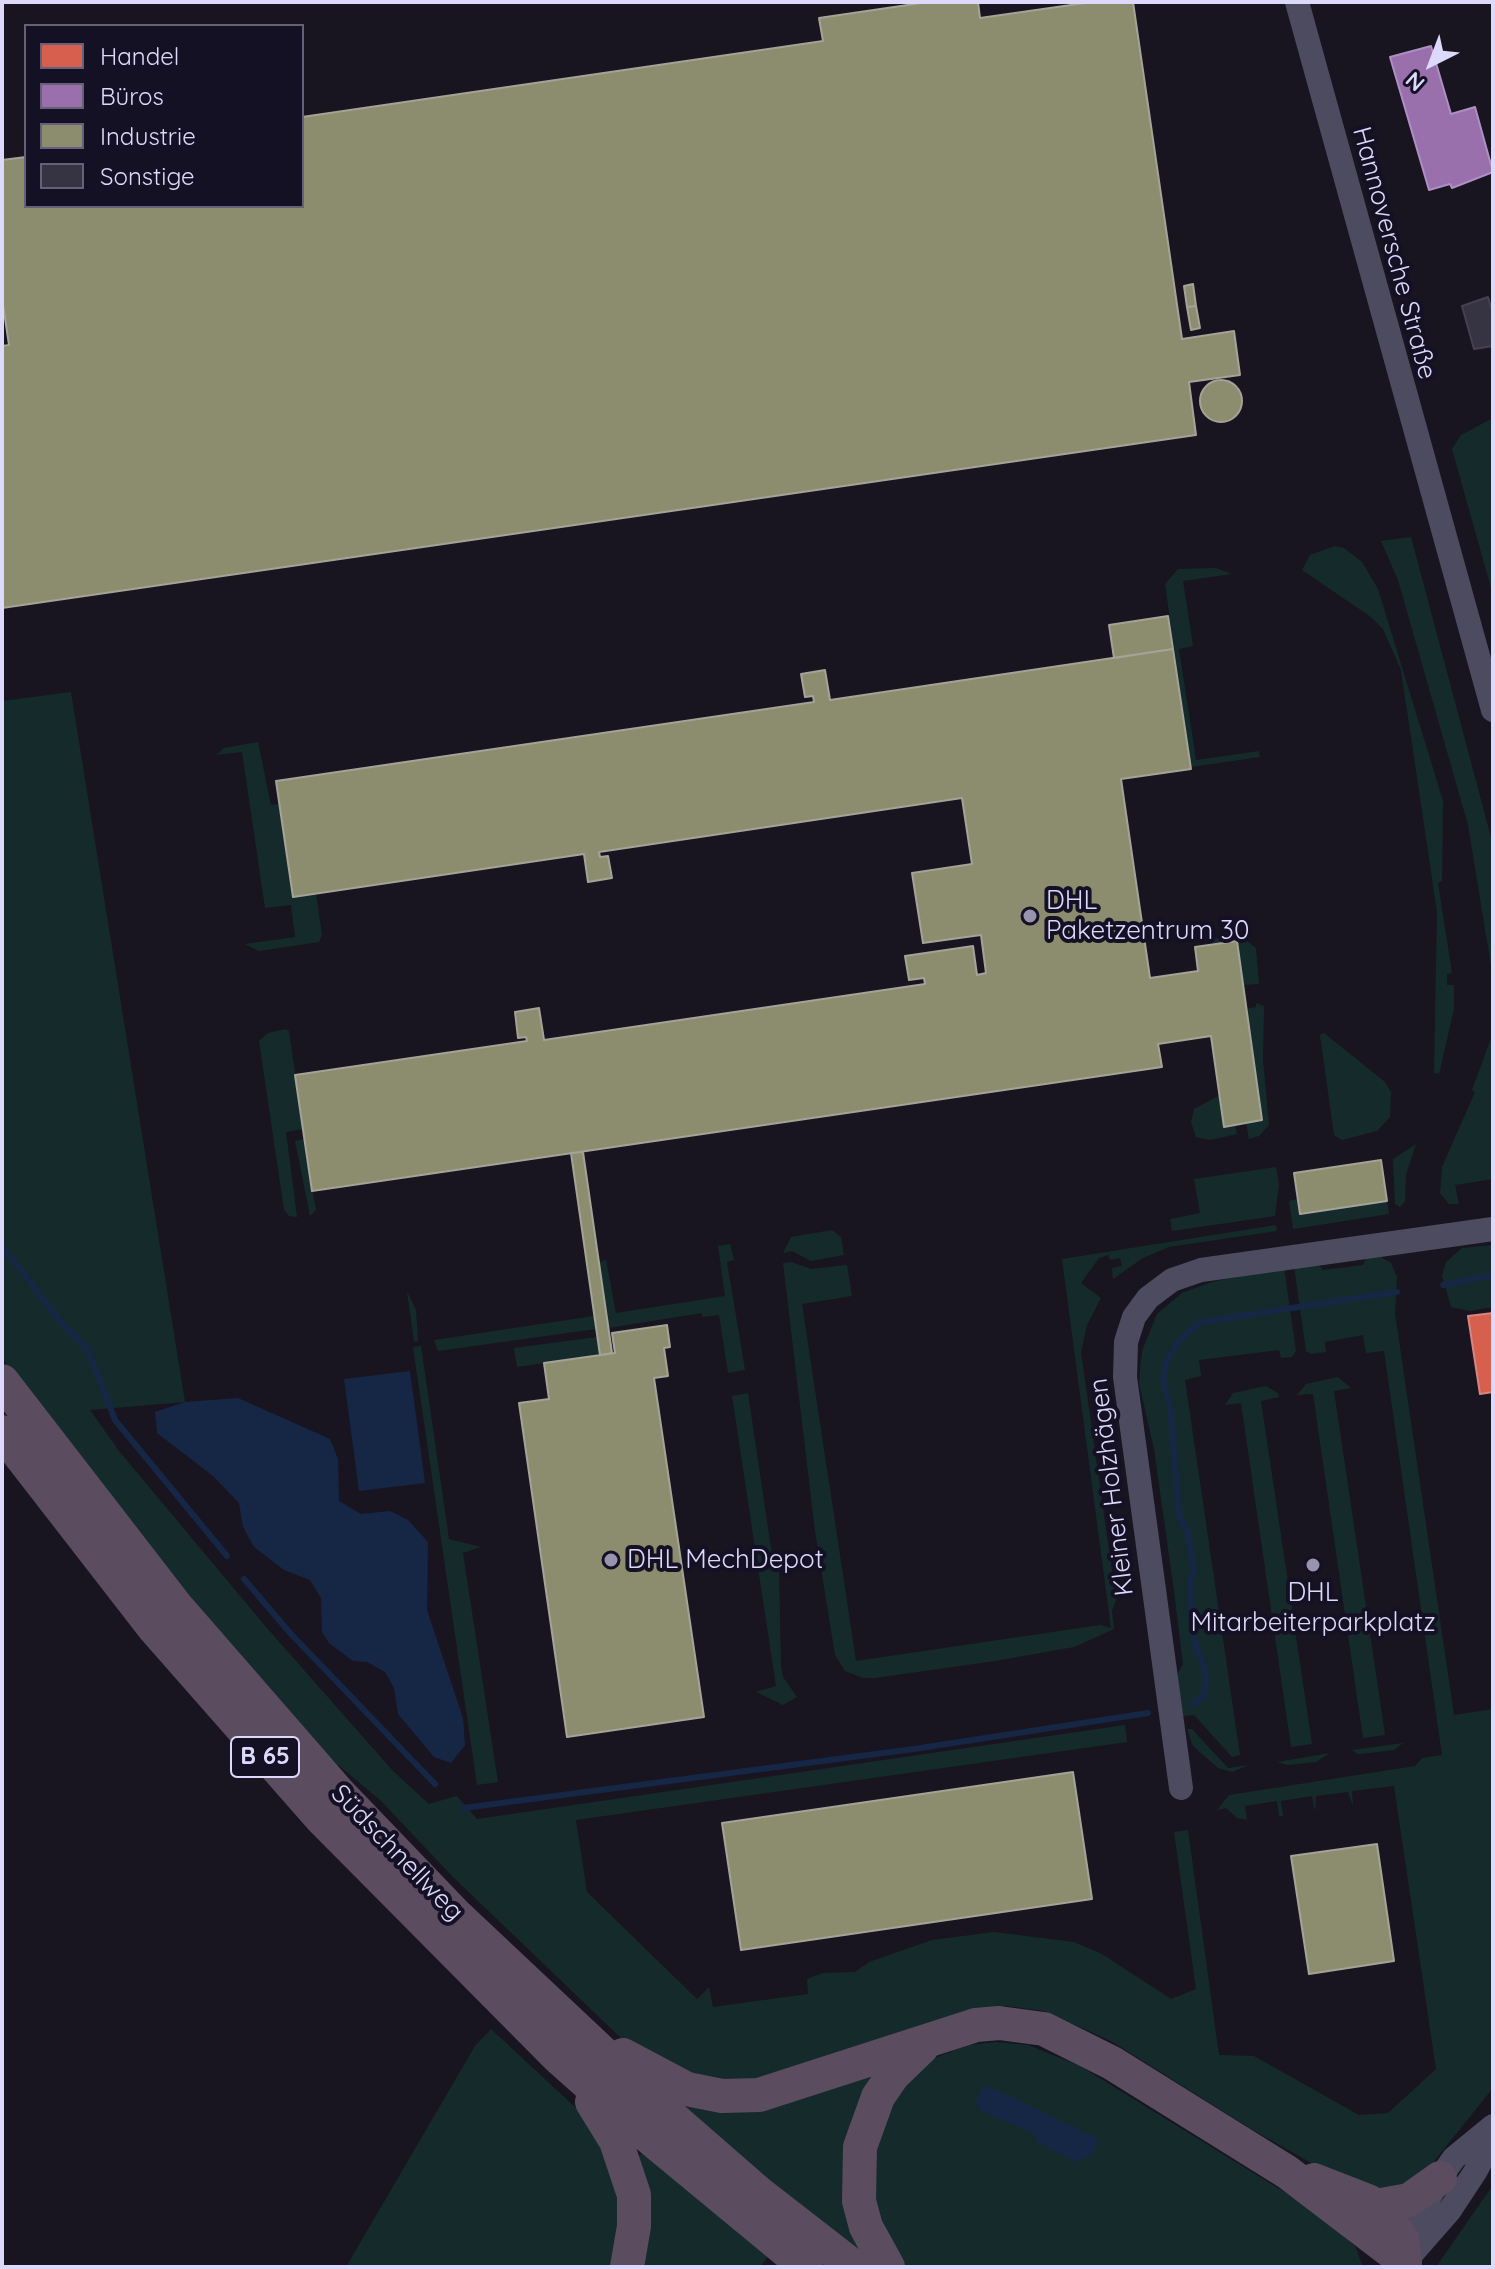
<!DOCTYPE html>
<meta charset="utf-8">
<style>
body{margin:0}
#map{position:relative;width:1495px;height:2269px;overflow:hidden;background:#181520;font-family:Quicksand,sans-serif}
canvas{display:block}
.frame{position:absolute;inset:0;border:4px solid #ddd9fb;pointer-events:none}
.legend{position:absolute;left:24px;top:24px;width:280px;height:184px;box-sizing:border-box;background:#151124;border:2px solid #65617a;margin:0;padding:10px 14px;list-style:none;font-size:24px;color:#ddd9fb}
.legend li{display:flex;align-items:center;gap:16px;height:40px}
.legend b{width:40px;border:2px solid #65617a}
.north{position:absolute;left:1391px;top:24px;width:80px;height:80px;-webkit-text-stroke:6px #151124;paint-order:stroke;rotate:222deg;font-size:22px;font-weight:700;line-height:32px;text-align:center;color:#ddd9fb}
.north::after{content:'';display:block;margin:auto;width:28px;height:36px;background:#ddd9fb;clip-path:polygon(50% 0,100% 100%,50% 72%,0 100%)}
</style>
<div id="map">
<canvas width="1495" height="2269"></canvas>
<div class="frame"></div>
<ul class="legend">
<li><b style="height:22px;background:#d6604d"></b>Handel</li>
<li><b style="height:22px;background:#9970ab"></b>Büros</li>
<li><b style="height:22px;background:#8c8c6e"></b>Industrie</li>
<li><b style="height:22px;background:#363342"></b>Sonstige</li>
</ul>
<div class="north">N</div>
</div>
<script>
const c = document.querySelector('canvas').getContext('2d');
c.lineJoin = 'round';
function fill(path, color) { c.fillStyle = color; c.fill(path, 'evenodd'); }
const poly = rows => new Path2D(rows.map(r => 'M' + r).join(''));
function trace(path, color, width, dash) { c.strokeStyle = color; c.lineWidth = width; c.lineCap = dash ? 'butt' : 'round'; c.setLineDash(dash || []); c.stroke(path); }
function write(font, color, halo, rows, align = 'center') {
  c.font = font + ' Quicksand,sans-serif'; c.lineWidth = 8; c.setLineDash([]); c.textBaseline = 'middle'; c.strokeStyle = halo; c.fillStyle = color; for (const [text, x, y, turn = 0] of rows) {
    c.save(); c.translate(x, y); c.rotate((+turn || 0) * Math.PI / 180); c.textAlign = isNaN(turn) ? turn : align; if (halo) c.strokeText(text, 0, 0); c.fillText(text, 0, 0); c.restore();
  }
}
fill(poly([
 [1493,418,1493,595,1452,449,1461,435],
 [1411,537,1493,845,1493,978,1468,825,1398,580,1381,541],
 [1335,546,1344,548,1362,562,1378,589,1443,801,1442,881,1438,883,1452,973,1447,974,1447,985,1454,985,1454,1009,1439,1074,1434,1073,1437,912,1401,670,1383,629,1371,617,1302,570,1310,555],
 [1216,568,1232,574,1183,581,1193,646,1179,649,1196,760,1259,751,1260,757,1191,767,1165,584,1178,569],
 [71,692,185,1402,90,1410,119,1451,266,1627,393,1771,429,1804,457,1796,477,1819,1125,1725,1127,1742,576,1820,587,1892,697,1999,709,1987,713,2007,808,1994,807,1979,823,1973,855,1972,869,1962,932,1940,994,1932,1074,1942,1102,1954,1171,1999,1196,1989,1174,1832,1188,1830,1219,2055,1254,2056,1359,2115,1388,2113,1436,2069,1394,1786,1352,1791,1353,1806,1348,1792,1316,1796,1315,1812,1312,1796,1281,1801,1283,1816,1279,1816,1277,1801,1245,1806,1247,1820,1237,1818,1226,1808,1217,1810,1229,1795,1415,1766,1422,1758,1442,1755,1384,1351,1366,1353,1363,1335,1325,1342,1326,1352,1311,1354,1306,1351,1294,1266,1317,1263,1323,1270,1363,1265,1367,1256,1378,1255,1391,1263,1397,1277,1395,1313,1454,1715,1493,1709,1493,2088,1415,2185,1383,2193,1320,2168,1253,2130,1111,2041,1044,2011,1007,2006,972,2011,789,2078,690,2081,623,2040,454,1878,380,1800,325,1754,288,1714,86,1471,2,1358,2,701],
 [258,742,271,805,279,804,293,896,316,893,322,935,319,942,259,951,245,944,295,937,291,905,265,908,242,752,216,755,224,748],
 [1241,936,1256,948,1259,984,1243,985,1237,942,1213,945,1212,939],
 [1256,1003,1264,1006,1263,1060,1269,1125,1259,1136,1249,1139,1246,1123,1262,1120,1247,1009,1256,1007],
 [286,1029,289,1031,303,1129,286,1132,297,1217,289,1216,284,1210,259,1041,268,1033],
 [1324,1033,1385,1082,1391,1092,1390,1117,1377,1131,1342,1140,1334,1135,1320,1035],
 [1493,1033,1493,1179,1455,1185,1459,1204,1449,1204,1440,1193,1442,1167,1475,1092,1472,1090],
 [1220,1095,1224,1127,1235,1125,1237,1134,1210,1140,1196,1137,1191,1122,1194,1109],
 [304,1139,316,1210,310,1216,295,1141],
 [1416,1144,1406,1175,1405,1201,1400,1207,1395,1204,1393,1159],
 [1276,1167,1279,1185,1275,1216,1172,1231,1170,1219,1200,1213,1194,1179],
 [1298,1199,1301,1214,1387,1201,1389,1214,1293,1229,1289,1201],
 [1276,1225,1277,1231,1169,1247,1143,1258,1113,1279,1112,1268,1122,1266,1120,1258,1110,1260,1108,1255,1099,1258,1081,1283,1101,1298,1087,1325,1081,1352,1116,1600,1112,1611,1114,1629,1074,1647,995,1661,875,1678,863,1678,845,1671,835,1655,815,1531,783,1263,791,1262,811,1269,847,1265,852,1296,802,1304,856,1661,1100,1625,1111,1628,1062,1259],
 [832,1230,841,1237,844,1255,811,1261,792,1251,783,1253,791,1237],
 [730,1244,734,1260,727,1262,745,1370,728,1373,719,1315,703,1317,702,1313,608,1328,599,1262,606,1260,616,1313,725,1296,718,1246],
 [1493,1245,1493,1307,1470,1311,1451,1307,1442,1276,1446,1262,1462,1248],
 [1284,1267,1296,1351,1292,1357,1281,1358,1279,1350,1199,1360,1201,1376,1185,1380,1240,1755,1232,1757,1194,1715,1183,1716,1177,1675,1183,1664,1174,1591,1154,1449,1139,1383,1142,1351,1157,1314,1182,1293,1212,1282],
 [407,1291,416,1310,418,1341,414,1342],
 [594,1316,596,1329,438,1351,434,1340],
 [597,1337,600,1355,517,1367,514,1348],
 [421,1346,449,1539,481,1547,463,1553,498,1782,477,1785,413,1347],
 [1338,1377,1351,1388,1334,1391,1385,1735,1363,1738,1313,1394,1297,1395,1306,1384],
 [1266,1386,1278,1393,1279,1397,1261,1401,1312,1744,1291,1747,1241,1403,1225,1405,1233,1393],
 [748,1393,774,1569,779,1568,781,1666,783,1677,797,1697,783,1705,756,1692,776,1686,732,1396],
 [1187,1729,1192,1729,1228,1768,1249,1765,1232,1772,1218,1768,1193,1746],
 [1403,1743,1394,1750,1369,1753,1358,1754,1352,1750],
 [1330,1753,1316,1762,1288,1765,1277,1762],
 [491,2029,591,2122,622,2191,615,2267,346,2267,475,2046],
 [996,2042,1028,2045,1080,2066,1315,2211,1355,2246,1363,2267,899,2267,867,2189,887,2102,932,2059,969,2045],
 [876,2063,859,2257,684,2112,688,2102],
 [646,2150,769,2255,760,2267,635,2267,634,2160],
 [1493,2185,1493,2267,1436,2267]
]), '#152b2b');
fill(poly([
 [410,1371,425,1483,359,1491,344,1379],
 [238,1398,330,1439,338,1459,339,1501,361,1514,390,1511,408,1520,428,1542,427,1610,463,1718,465,1745,451,1763,434,1757,398,1714,394,1688,385,1672,367,1662,353,1661,329,1643,322,1632,321,1598,310,1580,284,1570,254,1547,243,1527,239,1503,213,1476,157,1433,155,1412,185,1402],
 [989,2086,1096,2138,1099,2143,1090,2156,1075,2162,1039,2143,1033,2133,981,2111,976,2103,979,2095,983,2087]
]), '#162746');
const shops = poly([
 [1493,1313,1493,1392,1480,1394,1468,1316,1493,1313]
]);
fill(shops, '#d6604d');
trace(shops, '#d88481', 2);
const offices = poly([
 [1431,46,1451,114,1475,107,1493,172,1452,188,1450,184,1429,190,1390,57,1431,46]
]);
fill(offices, '#9970ab');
trace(offices, '#ad90c3', 2);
const industry = poly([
 [928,2,978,2,980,18,1092,2,1133,2,1182,339,1234,331,1240,375,1189,382,1196,435,2,608,2,346,9,345,2,298,2,160,26,157,26,206,302,206,302,117,823,41,819,18,928,2],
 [1193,284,1196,306,1187,307,1184,286,1193,284],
 [1196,306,1200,328,1191,330,1187,307,1196,306],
 '1200 401a21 21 0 1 1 42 0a21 21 0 1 1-42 0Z',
 [1168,616,1173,649,1114,658,1109,625,1168,616],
 [1173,649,1191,769,1121,779,1150,978,1198,971,1195,947,1237,941,1262,1120,1224,1127,1211,1036,1158,1044,1162,1067,312,1191,295,1075,527,1041,526,1037,518,1038,515,1012,539,1008,544,1040,925,984,924,978,909,980,905,956,973,946,977,975,986,973,981,935,923,943,912,873,972,864,962,798,599,852,600,857,608,856,612,878,588,882,584,854,293,897,276,781,814,702,813,696,805,697,801,674,825,670,830,700,1173,649],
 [583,1152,612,1353,600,1355,571,1153,583,1152],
 [1381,1160,1387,1201,1300,1214,1294,1173,1381,1160],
 [667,1325,670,1347,664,1348,668,1376,654,1378,704,1717,567,1737,519,1403,549,1399,544,1363,615,1353,612,1333,667,1325],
 [1073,1772,1092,1899,741,1950,722,1823,1073,1772],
 [1377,1844,1394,1961,1309,1974,1291,1856,1377,1844]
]);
fill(industry, '#8c8c6e');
trace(industry, '#a4a398', 2);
trace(poly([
 [2,1246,64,1326,87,1348,115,1420,227,1556],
 [1443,1285,1493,1275],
 [244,1579,291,1634,435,1784],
 [1193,1704,1205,1695,1206,1674,1192,1633,1190,1581,1194,1569,1188,1535,1179,1514,1170,1407,1163,1381,1167,1360,1180,1340,1200,1322,1397,1292],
 [463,1808,914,1749,1148,1713]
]), '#162746', 6);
const building = poly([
 [1488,297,1493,314,1493,346,1474,349,1462,306,1488,297]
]);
fill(building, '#363342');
trace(building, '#454153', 2);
trace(poly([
 [1297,2,1493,710],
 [1181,1788,1125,1377,1126,1342,1134,1317,1148,1298,1172,1280,1201,1270,1493,1229],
 [1406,2257,1417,2220,1440,2178,1454,2158,1493,2126],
 [1408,2258,1450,2210,1475,2172,1488,2148,1492,2128]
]), '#4d4b5f', 24);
trace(poly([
 [2,1381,176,1606,338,1792,457,1916,659,2106,760,2194,854,2267],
 [2,1432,154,1628,321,1818,558,2057,639,2129,806,2267],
 [623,2055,687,2089,722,2096,759,2095,976,2025,999,2023,1044,2029,1112,2063,1287,2172,1405,2262],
 [592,2102,616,2141,634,2195,634,2226,627,2267],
 [1314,2180,1368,2201,1383,2211,1402,2239,1405,2262],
 [1376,2206,1409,2200,1440,2178],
 [888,2267,866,2227,859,2201,860,2147,878,2097,893,2075,922,2047]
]), '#5c4c60', 34);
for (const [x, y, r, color] of [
 [1030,916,8,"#9894ae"],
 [611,1560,8,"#9894ae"],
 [1313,1565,8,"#9894ae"]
]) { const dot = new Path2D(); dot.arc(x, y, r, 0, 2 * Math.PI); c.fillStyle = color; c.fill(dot); trace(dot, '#151124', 3); }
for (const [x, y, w] of [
 [265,1757,68]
]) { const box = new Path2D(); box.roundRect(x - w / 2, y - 20, w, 40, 6); c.fillStyle = '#151124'; c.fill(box); trace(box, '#ddd9fb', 2); }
write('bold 24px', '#ddd9fb', null, [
 ["B 65",265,1757]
]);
write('26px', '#ddd9fb', '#151124', [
 ["Hannoversche Straße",1394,253,75],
 ["Kleiner Holzhägen",1112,1487,-97],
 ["Südschnellweg",397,1853,46]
]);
write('26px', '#ddd9fb', '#151124', [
 ["DHL",1046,901],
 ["Paketzentrum 30",1046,931],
 ["DHL MechDepot",627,1560],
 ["DHL",1313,1593,"center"],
 ["Mitarbeiterparkplatz",1313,1623,"center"]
], 'left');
</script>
